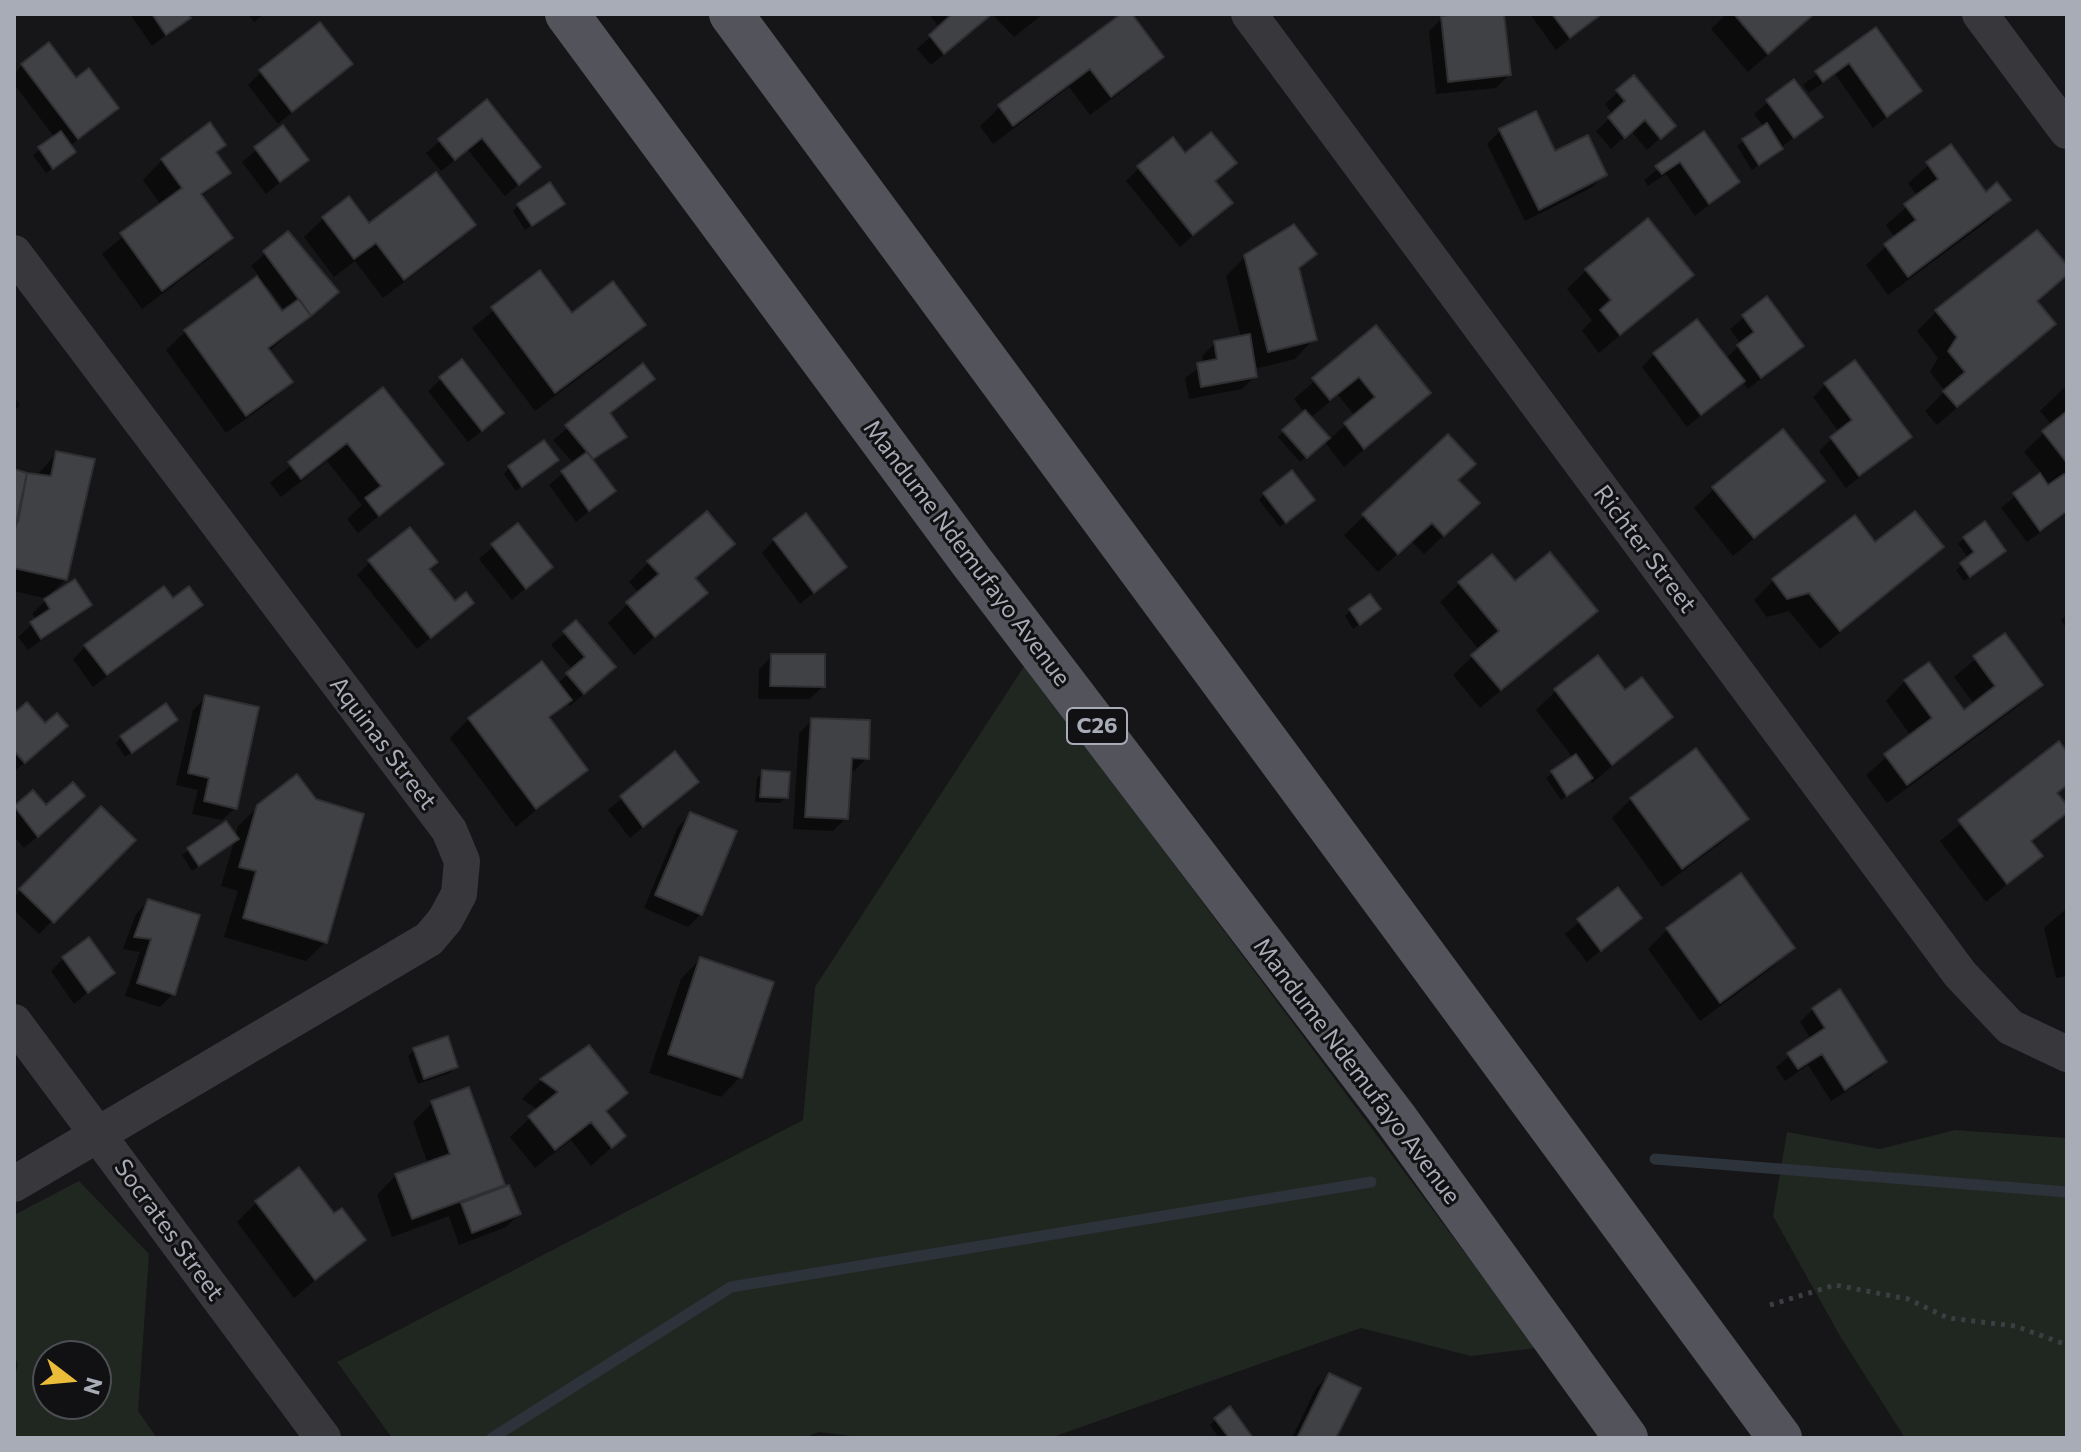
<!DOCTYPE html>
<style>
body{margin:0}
#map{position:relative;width:2081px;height:1452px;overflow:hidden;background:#161517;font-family:Commissioner,sans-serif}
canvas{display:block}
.frame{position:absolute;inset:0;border:16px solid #a8acb7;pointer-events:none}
.north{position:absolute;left:32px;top:1340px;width:80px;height:80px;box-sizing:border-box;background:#111012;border:2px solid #4d4e54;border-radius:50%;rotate:106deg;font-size:22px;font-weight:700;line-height:32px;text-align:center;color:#a8acb7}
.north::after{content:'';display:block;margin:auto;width:28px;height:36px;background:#ebbb3a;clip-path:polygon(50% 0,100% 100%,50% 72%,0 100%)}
</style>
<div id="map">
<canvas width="2081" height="1452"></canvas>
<div class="frame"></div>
<div class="north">N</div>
</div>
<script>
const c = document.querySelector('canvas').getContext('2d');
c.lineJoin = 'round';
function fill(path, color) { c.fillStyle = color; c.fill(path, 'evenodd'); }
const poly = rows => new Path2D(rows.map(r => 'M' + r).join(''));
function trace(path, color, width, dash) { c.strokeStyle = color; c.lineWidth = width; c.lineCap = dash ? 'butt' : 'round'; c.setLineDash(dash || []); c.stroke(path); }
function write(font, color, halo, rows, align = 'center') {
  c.font = font + ' Commissioner,sans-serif'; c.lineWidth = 6; c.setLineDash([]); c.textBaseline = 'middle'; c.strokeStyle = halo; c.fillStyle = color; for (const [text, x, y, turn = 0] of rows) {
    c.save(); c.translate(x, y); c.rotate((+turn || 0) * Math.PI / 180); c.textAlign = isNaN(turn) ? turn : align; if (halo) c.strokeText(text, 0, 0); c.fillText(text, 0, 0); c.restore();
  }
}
fill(poly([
 [1025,665,1536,1348,1471,1356,1361,1328,1050,1438,866,1438,819,1432,804,1438,392,1438,337,1362,803,1120,815,987],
 [1955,1130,2067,1138,2067,1438,1905,1438,1840,1336,1773,1216,1787,1132,1880,1149],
 [79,1181,149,1254,138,1411,157,1438,14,1438,14,1379,18,1365,14,1354,14,1215],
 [48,1356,96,1356,96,1404,48,1404]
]), '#202721');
fill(poly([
 [130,14,185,14,188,18,152,46],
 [248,14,264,14,254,22],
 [929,14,992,14,931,65,917,49,940,28],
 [992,14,1043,14,1014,37],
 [1124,14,1129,14,1161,57,1142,76,1090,115,1069,87,993,144,980,126,1000,107],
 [1477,14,1502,14,1509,75,1496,88,1436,94,1429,31,1442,18],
 [1530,14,1595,14,1596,16,1556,50],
 [1726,14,1814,14,1748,72,1711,29],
 [1876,30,1919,91,1873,128,1835,74,1809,93,1803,85],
 [350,64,278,124,248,85,261,72],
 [22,65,76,81,116,107,70,146,68,157,46,173,33,155,55,138,14,84,14,74],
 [1794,81,1820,117,1752,170,1737,146,1764,127,1754,114],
 [1618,92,1673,126,1647,150,1631,131,1611,149,1596,131,1613,115,1605,104],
 [486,102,539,167,505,196,468,150,441,171,426,153],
 [283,128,307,160,266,194,242,162],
 [1500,131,1555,153,1604,175,1591,188,1525,221,1487,144],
 [1703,134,1737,182,1695,216,1666,174,1648,186,1644,180],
 [224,144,214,154,228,172,201,197,231,238,211,257,142,309,102,254,161,205,143,180,162,160],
 [1950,147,1985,194,2008,200,1989,220,1888,295,1866,265,1895,238,1886,225,1918,197,1908,183],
 [1185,156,1234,163,1214,182,1230,203,1180,247,1126,181,1139,168],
 [562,204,525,230,513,211,519,205],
 [324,218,369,226,473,224,454,244,383,298,355,261,334,277,304,237],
 [287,234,323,305,268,352,290,382,271,401,226,433,166,350,186,331,260,277,251,266],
 [267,287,285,311,282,314,264,289],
 [1315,254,1298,271,1314,339,1295,359,1254,369,1255,376,1242,389,1189,399,1185,378,1204,364,1202,356,1215,343,1241,338,1226,276,1245,257],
 [2067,268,2067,273,2035,302,2054,324,1937,425,1925,411,1945,391,1930,372,1938,358,1917,331,1937,311],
 [1587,270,1691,275,1599,353,1582,331,1592,320,1567,289],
 [540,273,571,315,643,324,624,344,535,411,472,328],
 [1767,299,1801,346,1748,389,1742,381,1687,427,1642,367,1654,354,1725,359,1741,344,1730,329],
 [1376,328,1429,393,1344,467,1324,441,1300,462,1278,437,1305,413,1294,399],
 [1338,395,1355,416,1329,440,1310,418],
 [643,366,652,379,609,415,624,436,592,461,614,491,576,522,549,485,574,464,553,440],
 [441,379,488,426,468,442,428,391],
 [1826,384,1909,437,1846,488,1819,451,1839,432,1813,397],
 [2067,385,2067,513,2027,542,2001,508,2042,474,2024,452,2052,425,2040,411],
 [383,389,441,464,358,533,347,519,362,505,327,461,281,497,270,483],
 [14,396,20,405,14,411],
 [1448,437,1456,480,1458,522,1424,554,1411,541,1378,572,1344,535],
 [57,453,66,579,47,597,89,605,28,650,18,637,37,620,32,614,47,599,14,591,14,471,36,476],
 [550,466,516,491,504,474,509,468],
 [1822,481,1733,556,1694,508,1714,489],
 [1264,494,1306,506,1280,527,1259,500],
 [1854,518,1875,545,1941,547,1820,649,1789,611,1767,617,1754,600,1773,581],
 [517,526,550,567,512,600,479,559],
 [1964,538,2004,551,1964,581,1956,570,1969,559,1958,544],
 [774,540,844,567,800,604,762,553],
 [733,544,694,580,705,593,634,655,608,623,639,593,629,582,649,562],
 [370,562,427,570,455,604,458,615,417,649,357,575],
 [1460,583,1514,584,1595,611,1480,708,1453,675,1479,650,1440,602],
 [173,601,200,605,93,687,73,659,86,646],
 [1351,610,1373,615,1353,629,1345,616],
 [2067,615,2067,629,2061,620],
 [576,623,601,679,570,706,567,702,549,720,585,769,516,827,450,738,469,719,557,684,573,670,551,645],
 [2005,635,2041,685,2021,704,1887,803,1866,775,1911,736,1886,701,1905,681,1964,712,1974,704,1954,677],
 [772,656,823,686,810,699,758,699,759,669],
 [1556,691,1625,693,1670,717,1592,783,1589,779,1561,800,1546,778,1573,758,1536,710],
 [206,697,235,808,222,820,192,814,198,790,176,785,193,710],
 [14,716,44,726,66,726,14,772],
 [812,720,867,758,854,771,849,771,846,818,833,831,793,829,799,733],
 [169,726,125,757,116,743,121,737],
 [2059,744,2067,755,2067,785,2056,795,2067,811,2030,843,2040,856,1986,902,1940,841],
 [675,754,696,782,630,838,608,810],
 [763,772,786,797,780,803,755,802,757,778],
 [33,793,46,808,70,809,24,848,14,836,14,809],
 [1631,799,1746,819,1727,838,1662,887,1612,818],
 [259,806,326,941,306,961,224,937,238,891,221,886,234,842,192,871,182,855,226,824,235,837,238,826],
 [101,809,133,840,39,934,14,910,14,897],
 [691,814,701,914,688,927,644,908,678,827],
 [1617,890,1639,918,1587,962,1565,934],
 [149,901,173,994,160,1007,125,996,140,952,123,949,136,914],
 [2067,908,2067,976,2056,978,2044,928],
 [1667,930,1793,948,1773,967,1700,1021,1648,949],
 [64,958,112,972,74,1004,51,971],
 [700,959,740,1077,721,1097,649,1073,681,979],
 [1813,1009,1885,1062,1872,1075,1831,1101,1808,1065,1785,1081,1776,1067,1811,1039,1800,1022],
 [588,1047,625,1093,605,1113,624,1136,591,1166,571,1140,535,1168,510,1137,538,1110,522,1099,541,1080],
 [414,1050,456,1067,450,1073,418,1084,408,1056],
 [432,1103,503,1184,494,1193,519,1214,506,1227,459,1245,449,1216,392,1237,377,1195,396,1175,428,1164,413,1122],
 [257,1202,334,1216,363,1240,294,1298,237,1222],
 [1329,1375,1334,1438,1292,1438,1316,1388],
 [1216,1419,1250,1438,1219,1438,1210,1425]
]), '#0007');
trace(poly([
 [1655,1159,2067,1192],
 [492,1438,731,1287,1371,1182]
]), '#2c333b', 11);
const building = poly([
 [152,14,188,14,191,18,166,35,152,14],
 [992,14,944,54,929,35,952,14,992,14],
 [1121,14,1132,14,1164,57,1111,97,1090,69,1013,126,998,105,1121,14],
 [1460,14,1504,14,1511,75,1448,82,1441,16,1460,14],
 [1552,14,1598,14,1599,16,1570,38,1552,14],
 [1734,14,1814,14,1768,54,1734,14],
 [320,22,353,64,292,112,259,70,320,22],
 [1876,27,1922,91,1887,117,1849,63,1823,82,1815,71,1876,27],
 [49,42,76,78,89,68,119,108,78,139,21,64,49,42],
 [1634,75,1676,126,1661,139,1645,120,1625,138,1608,117,1625,101,1616,90,1634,75],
 [1794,79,1823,117,1794,138,1766,100,1794,79],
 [487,99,541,167,519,185,482,138,455,160,438,139,487,99],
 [1536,111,1555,151,1588,135,1607,175,1539,210,1499,129,1536,111],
 [210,122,226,145,216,152,231,173,201,194,233,238,162,291,120,233,182,188,161,159,210,122],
 [1767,123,1783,149,1759,165,1742,139,1767,123],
 [283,125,309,160,280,182,254,147,283,125],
 [61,131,76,152,53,169,38,147,61,131],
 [1704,131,1740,182,1709,204,1680,162,1662,174,1655,166,1704,131],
 [1211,132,1237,163,1215,181,1233,203,1193,235,1137,166,1173,137,1185,153,1211,132],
 [1951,144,1986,192,1997,182,2011,200,1908,277,1884,244,1916,220,1904,204,1938,179,1926,162,1951,144],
 [436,172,476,225,404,280,376,243,354,259,322,217,349,196,369,223,436,172],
 [550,182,565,204,532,226,517,204,550,182],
 [1648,218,1694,275,1620,335,1600,310,1611,300,1585,269,1648,218],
 [1294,224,1317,254,1299,268,1317,340,1268,352,1244,255,1294,224],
 [2037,230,2067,265,2067,275,2037,301,2056,324,1957,407,1943,391,1965,372,1948,351,1957,337,1935,310,2037,230],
 [288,231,339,292,311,316,263,251,288,231],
 [540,270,572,313,613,281,646,325,555,393,491,307,540,270],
 [257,276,282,311,299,299,311,316,268,348,293,382,246,416,184,330,257,276],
 [1767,296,1804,346,1761,378,1737,345,1754,332,1742,315,1767,296],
 [1697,319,1745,381,1701,415,1653,353,1697,319],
 [1376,325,1431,393,1364,449,1344,423,1375,397,1359,377,1330,400,1312,378,1376,325],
 [1250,334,1257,377,1201,387,1197,363,1217,359,1214,341,1250,334],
 [462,359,504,413,482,431,439,377,462,359],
 [1855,360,1912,437,1859,476,1830,437,1852,420,1824,383,1855,360],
 [643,363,655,379,610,413,627,437,593,459,565,425,643,363],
 [383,387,444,464,379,516,365,498,381,486,347,443,301,479,288,462,383,387],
 [1305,410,1330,438,1307,458,1282,430,1305,410],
 [2067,411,2067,463,2042,431,2067,411],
 [1783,429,1825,481,1754,538,1712,487,1783,429],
 [1448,434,1476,464,1458,480,1480,503,1444,536,1432,523,1398,554,1362,514,1448,434],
 [544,440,559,460,522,487,508,466,544,440],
 [56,451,95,459,67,580,14,568,14,534,27,473,51,476,56,451],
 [587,452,616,491,589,511,561,471,587,452],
 [14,469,27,473,18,522,14,521,14,469],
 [1292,470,1315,500,1286,523,1263,493,1292,470],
 [2040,473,2048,485,2064,474,2067,477,2067,511,2040,531,2013,493,2040,473],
 [707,511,735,544,695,578,708,593,655,637,626,602,659,574,647,561,707,511],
 [1915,511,1944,547,1840,631,1809,593,1787,599,1772,579,1855,515,1875,542,1915,511],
 [806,513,847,567,814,593,773,539,806,513],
 [1985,521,2006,551,1970,577,1960,563,1974,552,1963,537,1985,521],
 [518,523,553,567,526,589,491,544,518,523],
 [410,527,438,562,429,569,455,601,466,592,474,603,431,638,368,560,410,527],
 [1550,552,1598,611,1501,690,1471,655,1499,631,1458,582,1492,554,1515,581,1550,552],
 [75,579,92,605,41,639,30,622,50,609,44,599,75,579],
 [164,586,173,598,189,586,203,605,107,675,84,645,164,586],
 [1370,594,1381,609,1360,625,1349,609,1370,594],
 [576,620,616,667,584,694,566,673,585,657,563,631,576,620],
 [2005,633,2043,685,1907,785,1884,754,1932,718,1904,680,1929,662,1964,710,1995,686,1973,656,2005,633],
 [771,654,825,654,825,687,770,686,771,654],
 [1598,655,1625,690,1642,677,1673,717,1612,765,1554,689,1598,655],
 [542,661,572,700,549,717,588,770,536,809,468,718,542,661],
 [205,695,259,707,237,809,204,801,209,778,188,773,205,695],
 [27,702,45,723,57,713,68,726,25,763,14,751,14,713,27,702],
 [166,703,178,720,132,753,120,736,166,703],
 [811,718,870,720,869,759,852,758,848,819,805,817,811,718],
 [2059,741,2067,752,2067,785,2057,793,2067,805,2067,813,2031,841,2043,856,2007,884,1958,820,2059,741],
 [1696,748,1749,819,1682,869,1630,798,1696,748],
 [675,751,699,782,643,827,620,796,675,751],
 [1576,754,1593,778,1567,796,1551,771,1576,754],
 [762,770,790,772,788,798,760,797,762,770],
 [297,774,316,799,364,814,327,943,243,918,256,871,239,867,257,805,297,774],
 [73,782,85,796,38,837,14,806,33,790,46,805,73,782],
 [101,806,136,840,54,923,19,889,101,806],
 [690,812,737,831,702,915,655,895,690,812],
 [226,821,239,839,199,866,187,848,226,821],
 [1741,873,1795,948,1720,1003,1666,928,1741,873],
 [1618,887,1642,918,1601,951,1577,919,1618,887],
 [148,899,200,915,175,995,137,983,151,939,134,937,148,899],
 [89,937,115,973,88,993,62,957,89,937],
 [700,957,774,982,742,1078,668,1054,700,957],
 [1840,989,1887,1062,1845,1090,1822,1054,1798,1069,1787,1053,1825,1028,1812,1008,1840,989],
 [448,1036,458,1067,424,1079,413,1048,448,1036],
 [589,1045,628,1093,606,1111,626,1136,612,1148,591,1122,555,1150,528,1116,558,1092,540,1079,589,1045],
 [469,1087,505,1185,412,1219,395,1174,450,1154,431,1101,469,1087],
 [299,1167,334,1213,342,1208,366,1240,315,1280,255,1201,299,1167],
 [509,1185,521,1214,472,1233,461,1203,509,1185],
 [1329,1373,1361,1388,1336,1438,1297,1438,1329,1373],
 [1230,1406,1253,1438,1229,1438,1214,1418,1230,1406]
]);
fill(building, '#404144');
trace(building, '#303033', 2);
trace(poly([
 [1770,1305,1835,1285,1908,1299,1948,1318,2015,1326,2067,1345]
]), '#3d3e43', 5, [4, 6]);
trace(poly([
 [1249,14,1960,974,2010,1027,2067,1054],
 [1980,14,2067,131],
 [14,253,449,830,462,861,459,894,445,920,429,939,14,1184],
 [14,1022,323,1438]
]), '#37373c', 36);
trace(poly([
 [567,14,971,561,1396,1119,1626,1438],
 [731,14,1780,1438]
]), '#53545b', 44);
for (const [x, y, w] of [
 [1097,726,60]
]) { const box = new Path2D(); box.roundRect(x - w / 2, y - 18, w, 36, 6); c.fillStyle = '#111012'; c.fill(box); trace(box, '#a8acb7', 2); }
write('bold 22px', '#a8acb7', null, [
 ["C26",1097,726]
]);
write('24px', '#a8acb7', '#111012', [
 ["Richter Street",1645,549,53],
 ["Mandume Ndemufayo Avenue",967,553,53],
 ["Aquinas Street",383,743,53],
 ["Mandume Ndemufayo Avenue",1357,1071,53],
 ["Socrates Street",169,1230,54]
]);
</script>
